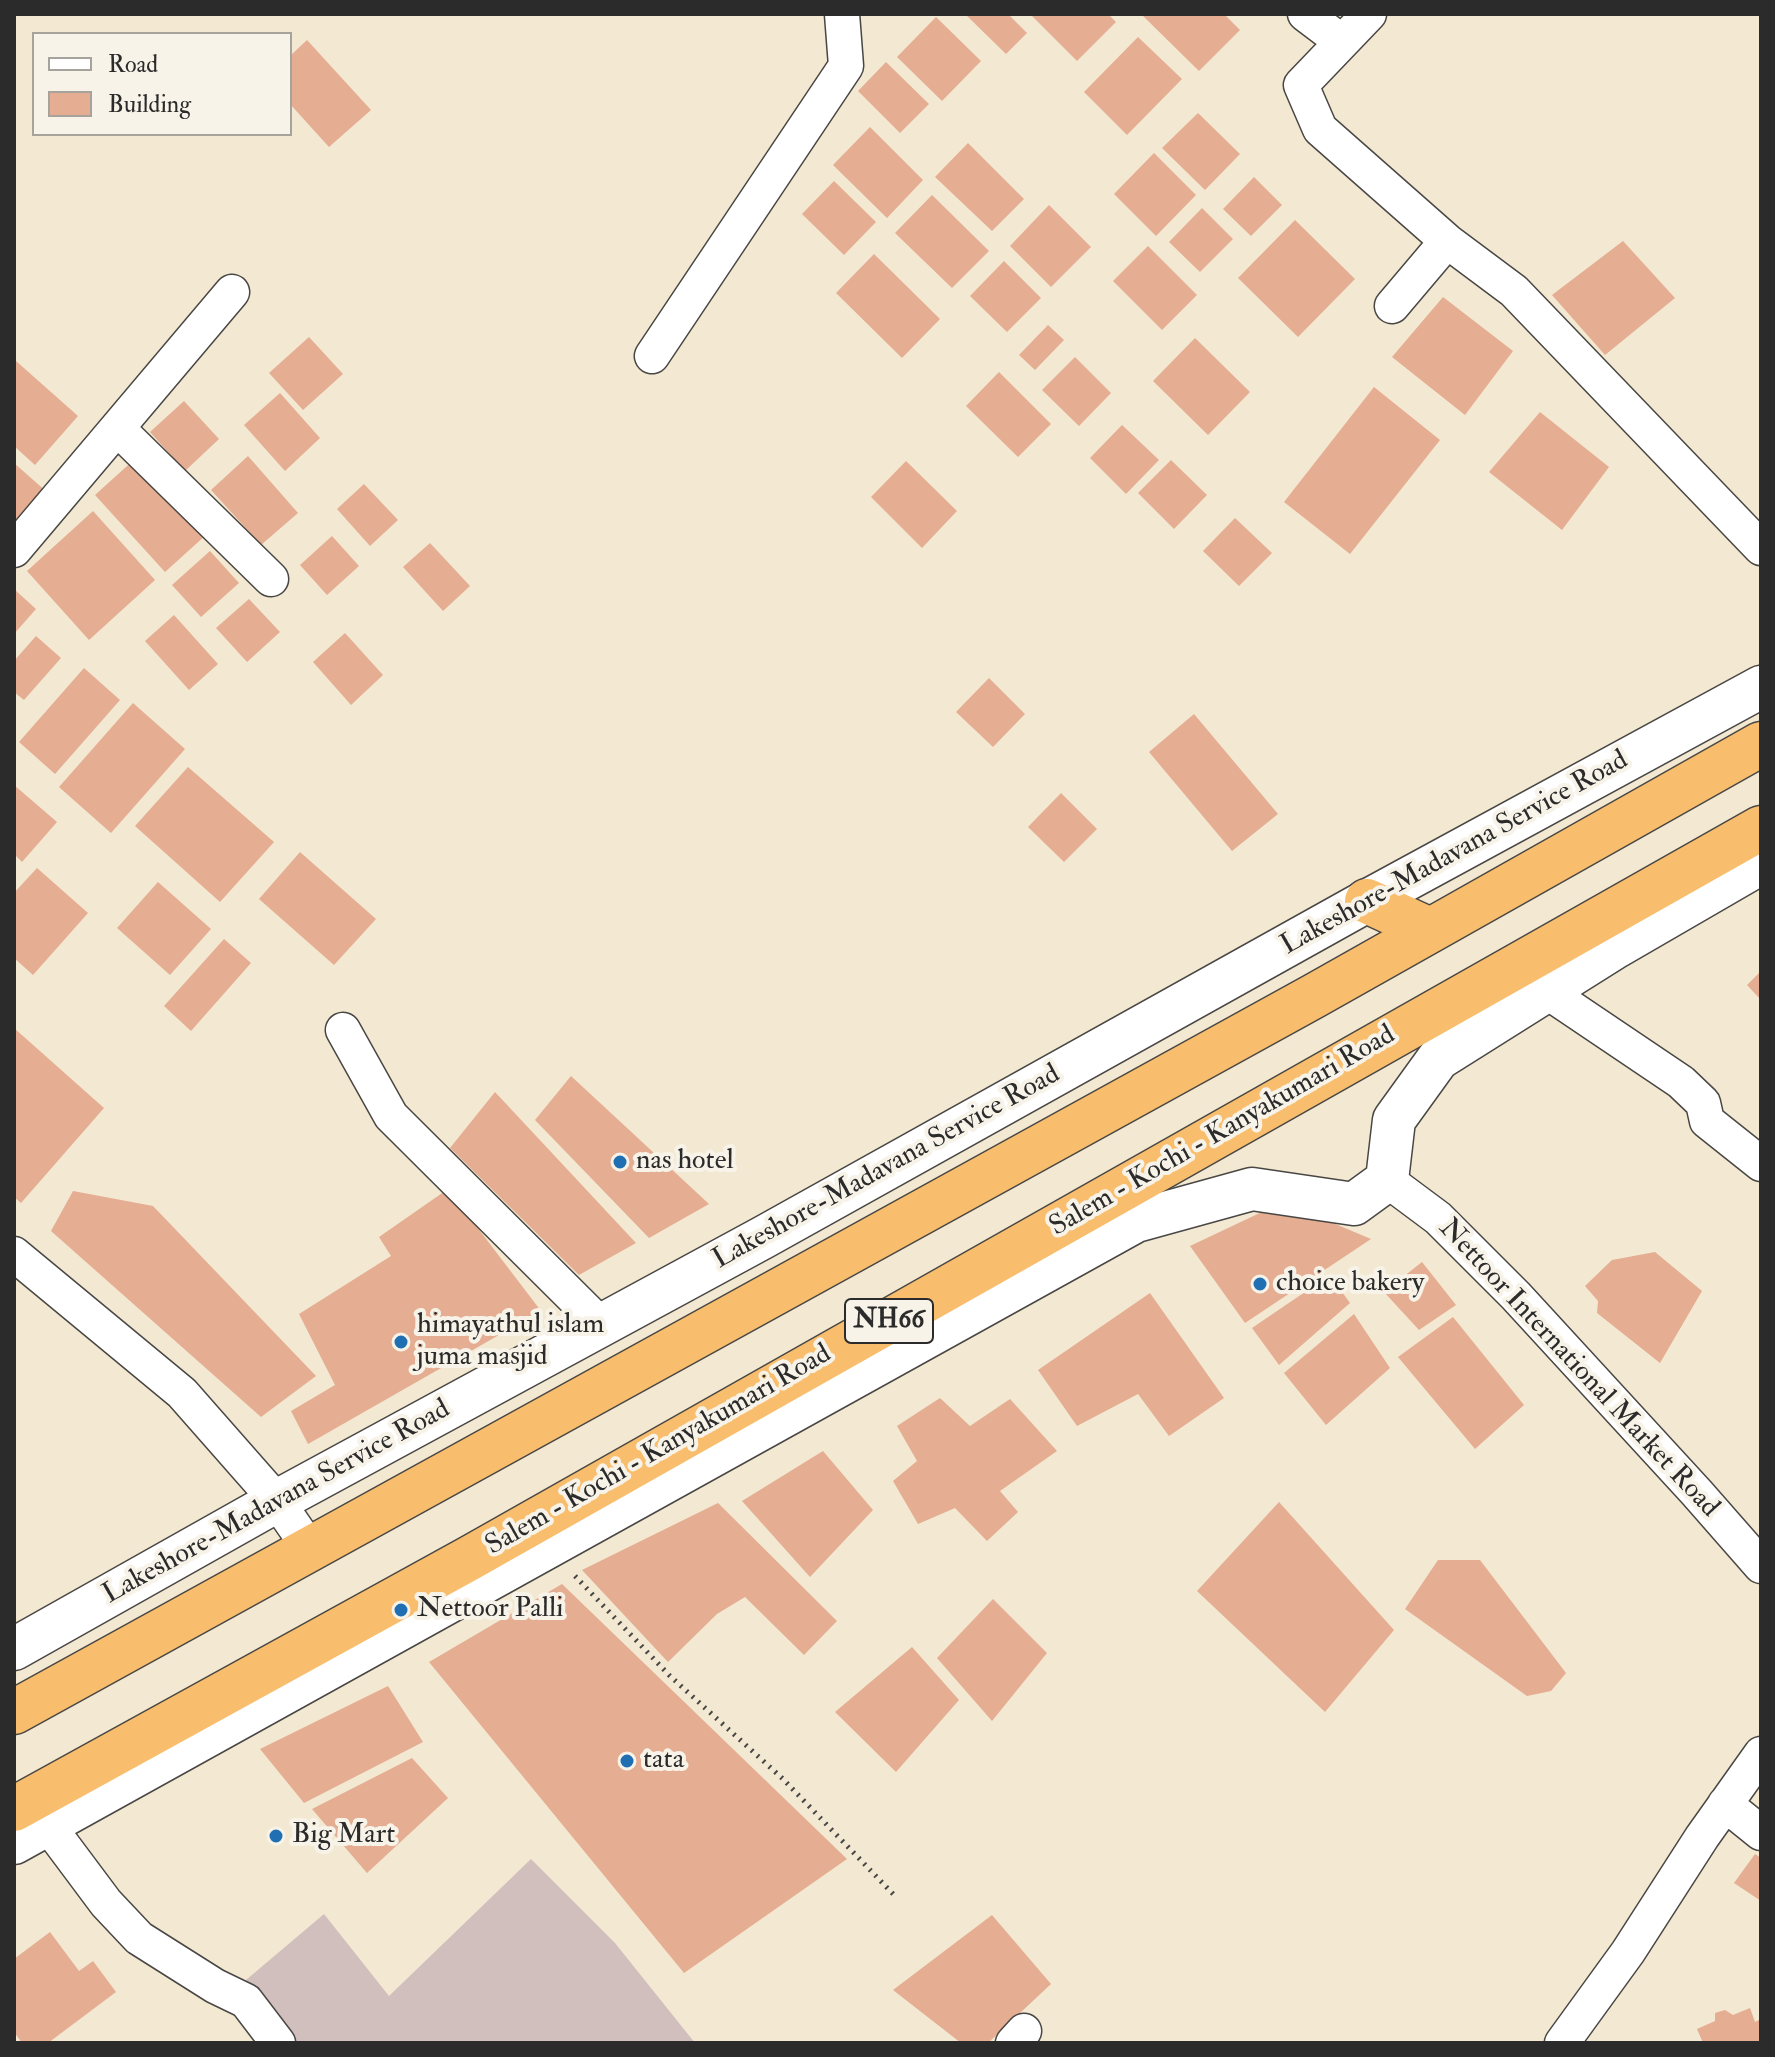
<!DOCTYPE html>
<style>
body{margin:0}
#map{position:relative;width:1775px;height:2057px;overflow:hidden;background:#f3e8d2;font-family:"IM FELL Double Pica",serif}
canvas{display:block}
.frame{position:absolute;inset:0;border:16px solid #2b2b2b;pointer-events:none}
.legend{position:absolute;left:32px;top:32px;width:260px;height:104px;box-sizing:border-box;background:#f7f3e8;border:2px solid #a5a39c;margin:0;padding:10px 14px;list-style:none;font-size:24px;color:#2b2b2b}
.legend li{display:flex;align-items:center;gap:16px;height:40px}
.legend b{width:40px;border:2px solid #a5a39c}
</style>
<div id="map">
<canvas width="1775" height="2057"></canvas>
<div class="frame"></div>
<ul class="legend">
<li><b style="height:10px;background:#fff"></b>Road</li>
<li><b style="height:22px;background:#e5ad91"></b>Building</li>
</ul>
</div>
<script>
const c = document.querySelector('canvas').getContext('2d');
c.lineJoin = 'round';
function fill(path, color) { c.fillStyle = color; c.fill(path, 'evenodd'); }
const poly = rows => new Path2D(rows.map(r => 'M' + r).join(''));
function trace(path, color, width, dash) { c.strokeStyle = color; c.lineWidth = width; c.lineCap = dash ? 'butt' : 'round'; c.setLineDash(dash || []); c.stroke(path); }
function write(font, color, halo, rows, align = 'center') {
  c.font = font + ' "IM FELL Double Pica",serif'; c.lineWidth = 8; c.setLineDash([]); c.textBaseline = 'middle'; c.strokeStyle = halo; c.fillStyle = color; for (const [text, x, y, turn = 0] of rows) {
    c.save(); c.translate(x, y); c.rotate((+turn || 0) * Math.PI / 180); c.textAlign = isNaN(turn) ? turn : align; if (halo) c.strokeText(text, 0, 0); c.fillText(text, 0, 0); c.restore();
  }
}
fill(poly([
 [531,1859,615,1943,695,2043,294,2043,246,1980,324,1914,389,1996]
]), '#d1bfbe');
fill(poly([
 [965,14,1008,14,1027,33,1006,54],
 [1030,14,1108,14,1116,22,1077,61],
 [1141,14,1224,14,1240,30,1199,71],
 [936,17,981,61,942,101,897,57],
 [1138,37,1182,79,1127,135,1084,92],
 [307,40,371,110,329,147,290,104,290,56],
 [886,62,929,104,900,133,858,91],
 [1198,113,1240,154,1205,190,1162,148],
 [870,127,923,180,887,218,833,165],
 [968,143,1024,199,992,231,935,177],
 [1154,153,1196,195,1156,236,1114,194],
 [1254,177,1282,205,1251,236,1223,209],
 [834,181,876,222,844,255,802,214],
 [932,195,989,251,952,288,895,233],
 [1049,205,1091,247,1051,287,1010,246],
 [1202,208,1233,239,1200,272,1169,242],
 [1295,220,1355,279,1298,337,1238,278],
 [1623,241,1675,298,1605,355,1552,295],
 [1148,246,1197,295,1162,330,1113,281],
 [874,254,940,319,902,358,836,293],
 [1004,261,1041,298,1007,332,970,296],
 [1443,297,1513,351,1465,415,1392,357],
 [1048,325,1064,340,1035,370,1019,355],
 [309,337,343,374,303,410,269,373],
 [1195,338,1250,392,1208,435,1153,381],
 [1075,357,1111,393,1079,426,1042,390],
 [16,361,78,416,35,465,14,446,14,364],
 [999,372,1051,424,1018,457,966,406],
 [1374,387,1440,440,1350,554,1284,502],
 [280,393,320,438,285,471,244,425],
 [184,401,219,439,185,471,150,432],
 [1540,412,1609,467,1562,530,1489,472],
 [1122,425,1159,460,1126,494,1090,458],
 [248,456,298,513,261,545,211,490],
 [137,457,207,534,165,572,95,495],
 [1171,460,1207,495,1174,529,1138,493],
 [906,461,957,511,922,548,871,497],
 [14,463,48,493,14,531],
 [364,484,398,520,370,546,337,509],
 [93,511,155,580,89,640,27,571],
 [1235,518,1272,553,1239,586,1203,551],
 [332,536,359,566,327,595,300,565],
 [430,543,470,586,443,611,403,567],
 [210,551,239,583,201,617,172,585],
 [14,589,36,609,14,634],
 [249,599,280,632,247,662,216,628],
 [174,615,218,664,189,690,145,641],
 [345,633,383,675,351,705,313,662],
 [36,636,61,658,24,700,14,692,14,661],
 [84,668,120,700,55,774,19,742],
 [989,678,1025,714,993,747,956,712],
 [133,703,185,749,111,833,59,787],
 [1194,714,1278,814,1232,851,1149,752],
 [188,767,274,842,220,902,135,826],
 [14,785,57,822,22,862,14,854],
 [1061,793,1097,829,1064,862,1028,827],
 [300,852,376,919,334,965,259,899],
 [37,868,88,913,33,975,14,958,14,893],
 [158,882,211,929,170,975,117,928],
 [224,939,251,963,191,1031,164,1006],
 [1761,971,1761,1000,1747,985],
 [14,1028,104,1108,21,1203,14,1197],
 [571,1076,709,1204,649,1238,535,1120],
 [495,1092,636,1243,579,1275,450,1148],
 [448,1189,541,1311,308,1444,291,1411,335,1385,299,1314,391,1256,379,1237],
 [73,1191,153,1206,316,1376,261,1417,51,1231],
 [1283,1202,1371,1239,1245,1323,1190,1246],
 [1655,1252,1702,1291,1660,1363,1597,1313,1598,1301,1585,1286,1612,1260],
 [1422,1262,1456,1305,1419,1330,1384,1292],
 [1330,1275,1350,1303,1279,1365,1252,1328],
 [1150,1293,1224,1398,1169,1436,1138,1394,1077,1426,1038,1370],
 [1354,1314,1390,1368,1326,1425,1284,1373],
 [1453,1317,1524,1405,1475,1449,1398,1357],
 [940,1398,970,1426,1010,1399,1057,1451,1000,1491,1018,1512,987,1541,955,1508,918,1524,893,1481,917,1461,897,1426],
 [823,1451,873,1510,810,1577,742,1501],
 [1279,1502,1394,1630,1325,1712,1197,1591],
 [718,1503,837,1621,804,1655,745,1597,717,1614,668,1662,582,1570],
 [1438,1560,1480,1560,1566,1673,1551,1691,1527,1696,1405,1609],
 [562,1584,847,1859,684,1973,429,1662],
 [993,1599,1047,1653,992,1721,937,1658],
 [912,1647,959,1700,896,1772,835,1712],
 [388,1686,423,1742,304,1803,260,1749],
 [412,1758,448,1798,367,1873,312,1809],
 [1755,1854,1761,1858,1761,1901,1734,1883],
 [992,1915,1051,1984,988,2043,961,2043,893,1990],
 [50,1932,79,1971,93,1961,116,1992,48,2043,22,2043,14,2032,14,1959],
 [1750,2008,1755,2022,1761,2019,1761,2043,1703,2043,1697,2029,1715,2021,1715,2013,1725,2010,1733,2015]
]), '#e5ad91');
const minor = poly([
 [1305,14,1342,42],
 [1369,14,1301,85,1320,129,1447,241,1514,291,1761,548],
 [1392,306,1447,241],
 [652,356,846,66,842,14],
 [118,429,271,579],
 [14,550,232,292],
 [1546,991,1681,1082,1703,1103,1707,1121,1761,1164],
 [343,1030,391,1116,601,1325],
 [1387,1180,1438,1218,1516,1296,1697,1493,1761,1566],
 [14,1254,182,1393,277,1501,310,1549],
 [1725,1804,1761,1833],
 [47,1824,106,1903,139,1938,215,1986,246,2001,278,2043],
 [1013,2043,1024,2031],
 [1562,2043,1628,1952,1702,1837,1761,1754]
]);
const tertiary = poly([
 [14,1649,277,1501,764,1237,1367,901,1761,687],
 [14,1843,1136,1221,1252,1189,1354,1204,1387,1180,1394,1120,1438,1059,1616,947,1761,863]
]);
const trunk = poly([
 [1367,901,1430,930],
 [14,1712,1314,996,1761,744],
 [14,1809,470,1558,1761,828]
]);
trace(minor, '#494744', 37);
trace(tertiary, '#494744', 45);
trace(trunk, '#494744', 47);
trace(poly([
 [575,1576,670,1676,783,1779,896,1897]
]), '#494744', 5, [2, 6]);
trace(minor, '#fff', 34);
trace(tertiary, '#fff', 42);
trace(trunk, '#f9be6d', 44);
for (const [x, y, r, color] of [
 [620,1162,8,"#1f6fb2"],
 [1260,1284,8,"#1f6fb2"],
 [401,1342,8,"#1f6fb2"],
 [401,1610,8,"#1f6fb2"],
 [627,1761,8,"#1f6fb2"],
 [276,1836,8,"#1f6fb2"]
]) { const dot = new Path2D(); dot.arc(x, y, r, 0, 2 * Math.PI); c.fillStyle = color; c.fill(dot); trace(dot, '#f7f3e8', 3); }
for (const [x, y, w] of [
 [889,1321,88]
]) { const box = new Path2D(); box.roundRect(x - w / 2, y - 22, w, 44, 6); c.fillStyle = '#f7f3e8'; c.fill(box); trace(box, '#2b2b2b', 2); }
write('bold 26px', '#2b2b2b', null, [
 ["NH66",889,1321]
]);
write('28px', '#2b2b2b', '#f7f3e8', [
 ["Lakeshore-Madavana Service Road",1455,854,-29],
 ["Salem - Kochi - Kanyakumari Road",1223,1132,-30],
 ["Lakeshore-Madavana Service Road",887,1168,-29],
 ["Nettoor International Market Road",1578,1369,47],
 ["Salem - Kochi - Kanyakumari Road",659,1451,-30],
 ["Lakeshore-Madavana Service Road",277,1503,-29]
]);
write('28px', '#2b2b2b', '#f7f3e8', [
 ["nas hotel",636,1162],
 ["choice bakery",1276,1284],
 ["himayathul islam",417,1326],
 ["juma masjid",417,1358],
 ["Nettoor Palli",417,1610],
 ["tata",643,1761],
 ["Big Mart",292,1836]
], 'left');
</script>
